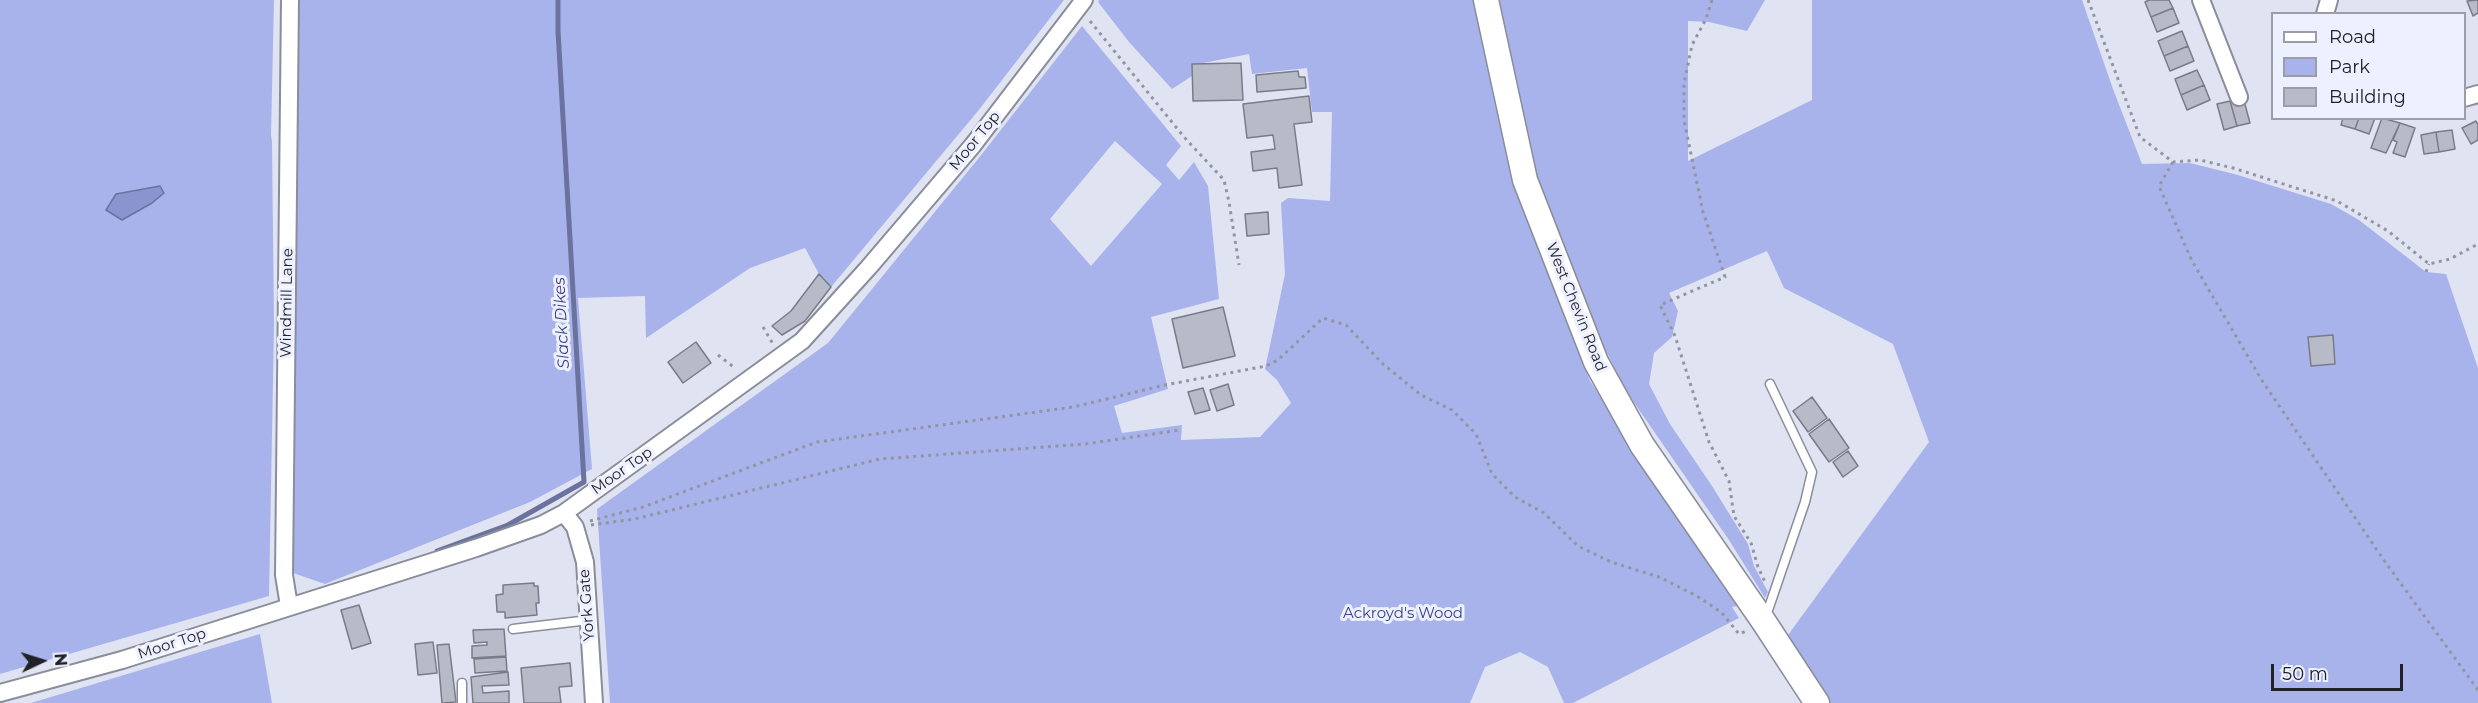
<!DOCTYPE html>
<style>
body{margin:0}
#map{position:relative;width:2478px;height:703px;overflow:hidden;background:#e0e3f2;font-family:Montserrat,sans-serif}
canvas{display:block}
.legend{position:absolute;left:2271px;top:12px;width:195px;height:108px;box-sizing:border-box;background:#edf0ff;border:2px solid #9b9ea9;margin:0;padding:8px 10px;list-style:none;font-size:18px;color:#212227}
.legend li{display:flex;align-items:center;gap:12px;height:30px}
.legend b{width:30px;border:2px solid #9b9ea9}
.north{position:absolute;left:12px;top:631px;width:60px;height:60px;-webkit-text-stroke:4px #edf0ff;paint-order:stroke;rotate:86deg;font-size:16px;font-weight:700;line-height:24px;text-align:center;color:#212227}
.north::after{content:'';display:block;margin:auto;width:21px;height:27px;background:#212227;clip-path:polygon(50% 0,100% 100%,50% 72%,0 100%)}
.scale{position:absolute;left:2271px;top:664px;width:132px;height:27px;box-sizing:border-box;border:3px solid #212227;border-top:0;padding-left:8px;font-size:18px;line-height:21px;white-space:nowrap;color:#212227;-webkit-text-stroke:4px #edf0ff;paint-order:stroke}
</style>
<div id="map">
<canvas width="2478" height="703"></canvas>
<ul class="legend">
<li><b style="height:8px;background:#fff"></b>Road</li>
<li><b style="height:16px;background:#a8b3ec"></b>Park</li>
<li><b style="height:16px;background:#b7bac7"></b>Building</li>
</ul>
<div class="north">N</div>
<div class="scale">50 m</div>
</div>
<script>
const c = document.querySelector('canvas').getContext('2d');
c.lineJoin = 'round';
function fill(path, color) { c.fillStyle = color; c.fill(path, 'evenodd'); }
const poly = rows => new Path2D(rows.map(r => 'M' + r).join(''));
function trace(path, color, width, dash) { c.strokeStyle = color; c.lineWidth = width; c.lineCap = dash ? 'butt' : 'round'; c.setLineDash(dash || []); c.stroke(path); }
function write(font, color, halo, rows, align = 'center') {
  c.font = font + ' Montserrat,sans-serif'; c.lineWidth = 6; c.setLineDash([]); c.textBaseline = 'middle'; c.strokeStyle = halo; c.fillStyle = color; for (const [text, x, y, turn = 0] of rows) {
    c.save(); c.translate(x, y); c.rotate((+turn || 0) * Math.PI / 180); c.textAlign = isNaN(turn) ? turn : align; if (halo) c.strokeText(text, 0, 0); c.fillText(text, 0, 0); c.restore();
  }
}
fill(poly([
 [0,0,274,0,271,135,272,142,274,326,269,596,0,674],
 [298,0,1064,0,978,111,831,287,819,274,805,248,750,268,646,338,645,296,578,298,592,469,530,502,325,584,293,573],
 [1099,0,1476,0,1548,271,1590,381,1743,605,1732,607,1739,618,1573,703,1564,703,1548,667,1520,652,1485,667,1470,703,610,703,597,509,828,343,982,154,1082,26,1181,146,1166,165,1179,180,1194,162,1208,186,1219,299,1151,317,1168,389,1114,406,1122,433,1182,425,1181,440,1260,437,1291,403,1277,380,1265,369,1285,274,1281,203,1288,198,1330,201,1332,112,1312,112,1307,68,1252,74,1249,54,1193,65,1192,76,1172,89,1129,42,1098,2],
 [1115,141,1162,184,1091,266,1050,219],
 [1496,0,1765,0,1747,31,1709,22,1688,21,1688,161,1812,100,1812,0,2082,0,2113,89,2142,164,2190,163,2238,175,2331,204,2359,220,2426,272,2446,274,2478,368,2478,703,1829,703,1788,635,1929,442,1893,344,1784,288,1767,251,1669,293,1678,311,1672,337,1654,353,1649,384,1670,424,1712,486,1748,544,1754,566,1768,592,1765,598,1729,540,1626,391,1593,325,1544,215],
 [260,634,272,703,31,703]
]), '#a8b3ec');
const water = poly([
 [160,186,164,193,152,203,122,220,106,210,116,194,160,186]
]);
fill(water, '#8a95cf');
trace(water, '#6a729d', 1.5);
trace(poly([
 [437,551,508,525,584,482,558,31,558,0]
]), '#6a729d', 5);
const building = poly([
 [2149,0,2169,0,2173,8,2151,17,2145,2,2149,0],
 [2478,0,2478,13,2473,16,2467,1,2478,0],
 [2173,8,2179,23,2157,32,2151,17,2173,8],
 [2182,31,2188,46,2164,56,2158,41,2182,31],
 [2188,46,2194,61,2170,71,2164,56,2188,46],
 [1241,63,1243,100,1193,101,1192,64,1241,63],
 [2197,70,2204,85,2181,95,2175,79,2197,70],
 [1298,71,1299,77,1305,77,1306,88,1257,92,1256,75,1298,71],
 [2204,85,2210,100,2187,110,2181,95,2204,85],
 [1309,96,1312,122,1294,124,1302,185,1279,188,1277,168,1253,171,1251,152,1275,149,1273,135,1247,138,1243,104,1309,96],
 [2243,97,2250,123,2237,126,2230,101,2243,97],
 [2230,101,2237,126,2224,130,2217,104,2230,101],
 [2343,118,2359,118,2355,129,2341,125,2343,118],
 [2359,118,2375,118,2369,134,2355,129,2359,118],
 [2382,118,2400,123,2386,153,2371,148,2382,118],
 [2476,121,2478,125,2478,140,2471,144,2462,128,2476,121],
 [2400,123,2415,128,2405,157,2393,153,2397,142,2393,140,2400,123],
 [2452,130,2455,149,2439,152,2436,132,2452,130],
 [2436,132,2439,152,2424,154,2421,135,2436,132],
 [1268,212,1269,234,1247,236,1245,214,1268,212],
 [819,274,831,287,805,321,782,335,772,326,791,311,819,274],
 [1223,307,1235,356,1183,368,1172,319,1223,307],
 [2333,335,2335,364,2311,366,2308,337,2333,335],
 [696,342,711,363,683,383,668,362,696,342],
 [1228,384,1234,405,1217,411,1210,390,1228,384],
 [1203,388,1210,410,1195,414,1188,392,1203,388],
 [1812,397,1827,418,1808,432,1793,411,1812,397],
 [1829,419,1849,448,1829,462,1809,434,1829,419],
 [1848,451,1858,466,1843,477,1833,462,1848,451],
 [534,583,534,586,538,586,539,603,536,603,537,615,505,618,505,612,497,612,496,595,503,594,503,585,534,583],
 [359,605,371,643,352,649,341,610,359,605],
 [504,629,506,656,472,658,472,646,487,645,487,642,474,643,473,630,504,629],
 [433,642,437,673,418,675,415,644,433,642],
 [449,644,456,702,442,703,437,645,449,644],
 [506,657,507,671,475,673,474,659,506,657],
 [570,663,572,686,559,687,561,703,524,703,521,668,570,663],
 [508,672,509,685,482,686,483,693,509,691,509,703,473,703,471,677,508,672]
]);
fill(building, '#b7bac7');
trace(building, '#797c88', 1.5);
const lane = poly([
 [1765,619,1805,502,1812,472,1770,384],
 [513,629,589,620],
 [462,703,462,683]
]);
const street = poly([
 [2201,0,2239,97],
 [2325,14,2329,0],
 [2464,98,2478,94],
 [564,513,575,527,585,562,594,703],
 [289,606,284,575,290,0],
 [0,693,122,660,476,548,541,525,564,513,802,341,869,267,973,145,1084,0]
]);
const secondary = poly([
 [1486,0,1525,180,1596,362,1642,445,1764,622,1817,703]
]);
trace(lane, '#8a8d9a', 11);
trace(street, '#8a8d9a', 20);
trace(secondary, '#8a8d9a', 27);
trace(poly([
 [1712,0,1706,19,1692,45,1684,83,1684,120,1703,212,1725,277,1660,305,1675,336,1709,442,1729,481,1734,516,1751,543,1758,567,1765,582],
 [2088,0,2140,137,2173,162,2200,160,2233,168,2337,201,2388,231,2429,264,2450,259,2478,244],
 [1090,21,1184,137,1224,180,1229,202,1239,265],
 [2173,162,2159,186,2192,261,2261,379,2383,559,2478,690],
 [2426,272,2429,264],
 [763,327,773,344],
 [718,355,735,368],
 [590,521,643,507,817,442,1073,407,1165,385,1266,366,1278,360,1323,318,1346,325,1383,364,1421,395,1452,410,1476,434,1492,474,1515,497,1544,513,1578,546,1611,562,1659,577,1697,596,1721,612,1739,634,1746,631],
 [591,525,635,519,880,459,1085,444,1180,430]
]), '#9395a0', 3, [3, 4.5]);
trace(lane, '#fff', 8);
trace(street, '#fff', 16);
trace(secondary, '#fff', 24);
write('15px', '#212227', '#edf0ff', [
 ["Moor Top",975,141,-51],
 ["Windmill Lane",287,303,-89],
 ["West Chevin Road",1576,307,68],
 ["Moor Top",622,471,-35],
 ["York Gate",587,605,-94],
 ["Moor Top",172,644,-18]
]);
write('15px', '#3d438b', '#edf0ff', [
 ["Ackroyd's Wood",1403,614]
]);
write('italic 16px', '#3c438a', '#edf0ff', [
 ["Slack Dikes",562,323,-93]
]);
</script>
